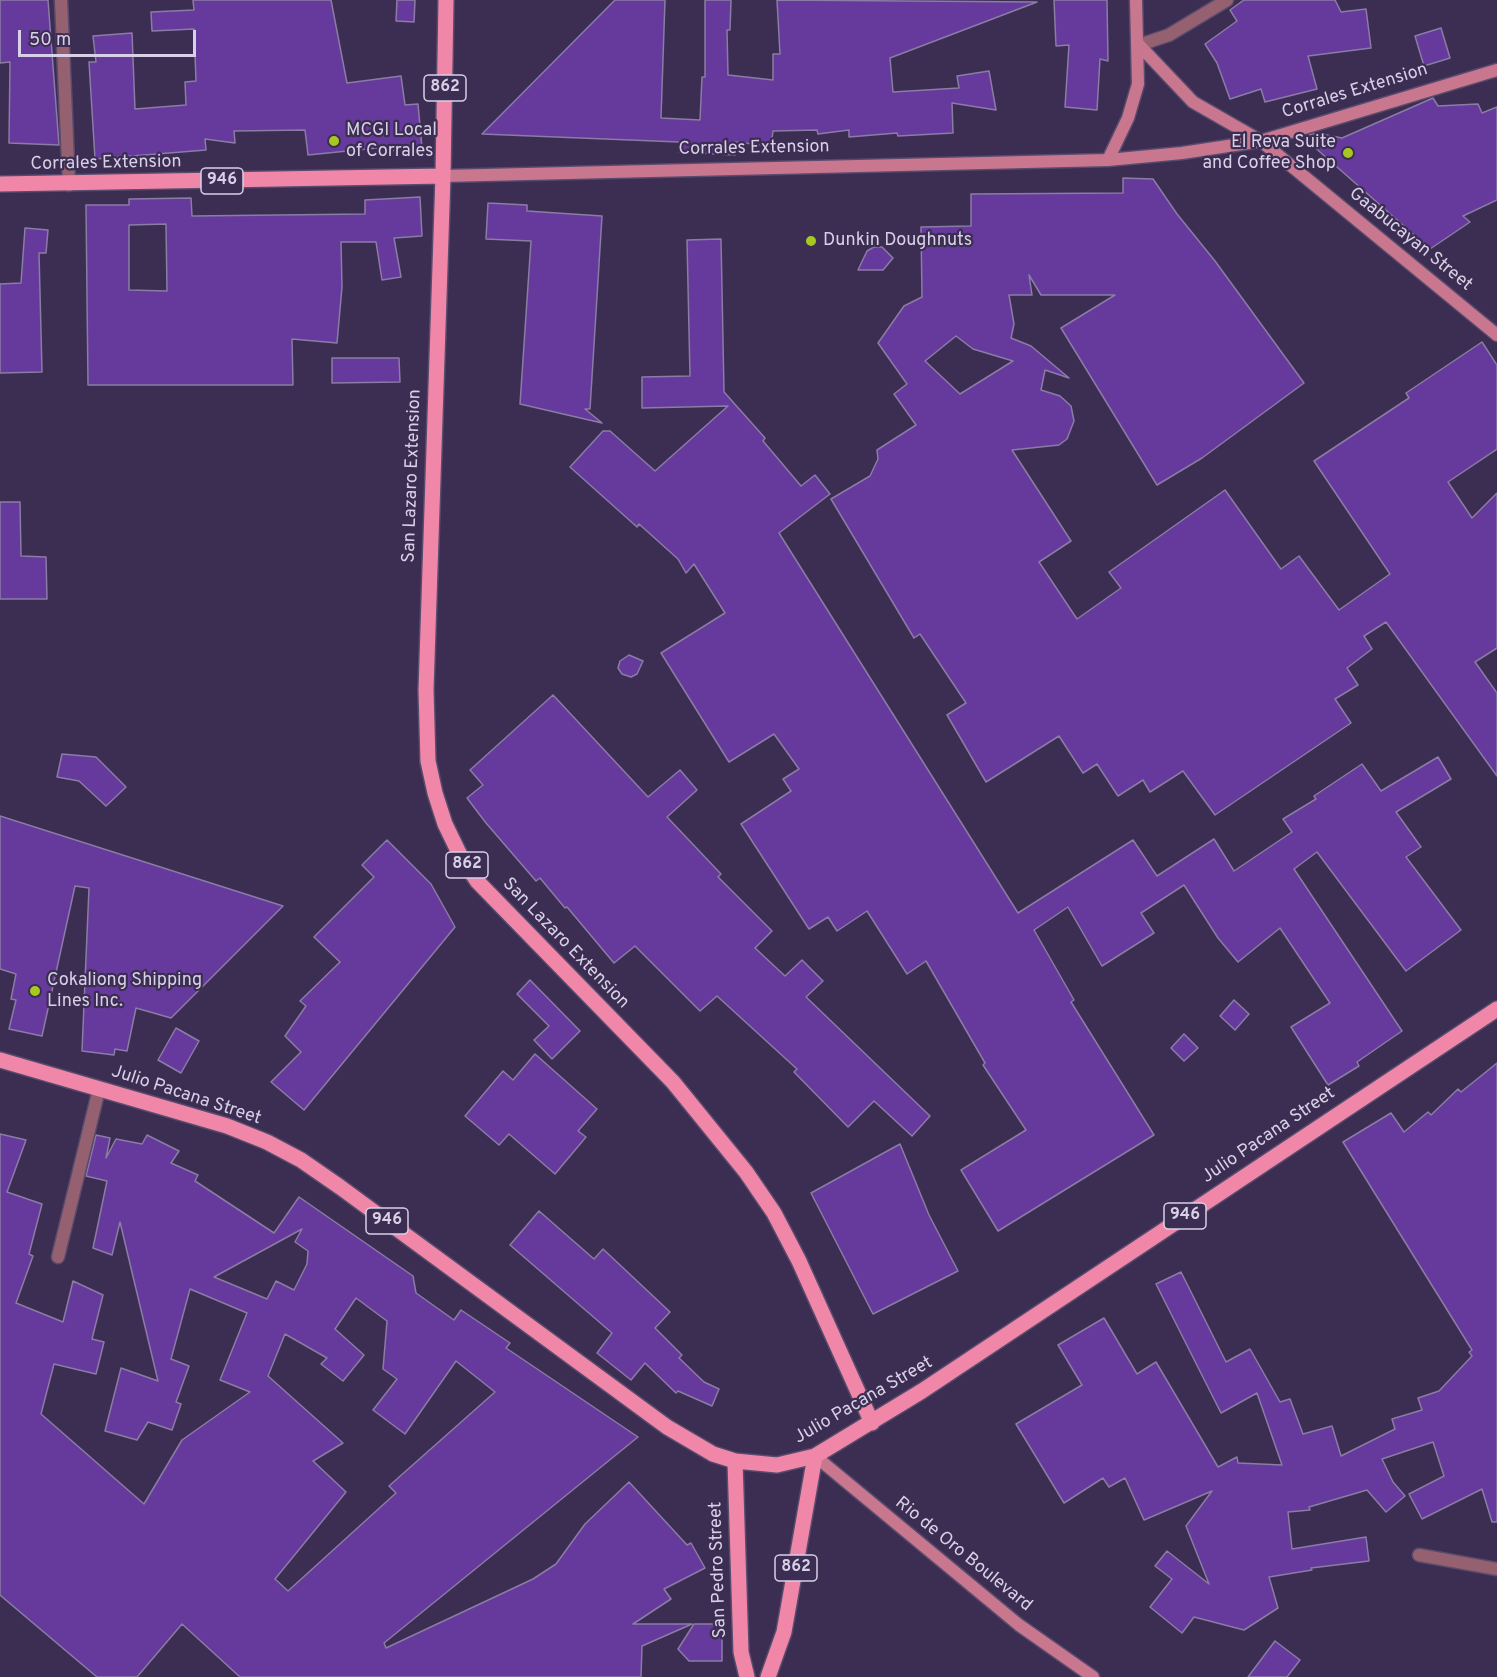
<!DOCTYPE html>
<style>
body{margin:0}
#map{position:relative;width:1497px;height:1677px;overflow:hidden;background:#3c2e52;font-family:Overpass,sans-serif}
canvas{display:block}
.scale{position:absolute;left:18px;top:30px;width:178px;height:27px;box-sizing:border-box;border:3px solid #d8d0e7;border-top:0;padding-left:8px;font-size:18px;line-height:21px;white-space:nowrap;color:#d8d0e7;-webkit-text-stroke:4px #3c2e52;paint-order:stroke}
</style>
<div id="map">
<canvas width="1497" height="1677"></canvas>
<div class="scale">50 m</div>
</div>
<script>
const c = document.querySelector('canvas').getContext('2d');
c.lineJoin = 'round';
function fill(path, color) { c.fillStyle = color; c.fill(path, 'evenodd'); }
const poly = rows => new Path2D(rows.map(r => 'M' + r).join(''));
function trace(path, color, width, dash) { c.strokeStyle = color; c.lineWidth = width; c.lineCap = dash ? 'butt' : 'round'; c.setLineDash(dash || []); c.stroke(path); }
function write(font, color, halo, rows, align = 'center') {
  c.font = font + ' Overpass,sans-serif'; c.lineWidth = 4.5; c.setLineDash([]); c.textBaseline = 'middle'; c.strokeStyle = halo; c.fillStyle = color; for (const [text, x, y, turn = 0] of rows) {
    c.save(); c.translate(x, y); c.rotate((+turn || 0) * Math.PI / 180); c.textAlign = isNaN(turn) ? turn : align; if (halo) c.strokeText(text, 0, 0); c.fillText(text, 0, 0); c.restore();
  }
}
const building = poly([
 [0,0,48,0,59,145,9,143,10,62,0,63,0,0],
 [193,0,331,0,347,83,401,76,405,105,418,104,422,148,387,151,387,147,308,155,305,130,234,131,235,143,205,139,206,150,95,159,89,62,96,62,93,36,132,33,135,109,186,105,185,82,196,81,194,29,152,31,151,12,194,10,193,0],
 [397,0,415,0,414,22,396,21,397,0],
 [615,0,665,0,661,118,700,120,702,77,705,77,705,0,731,0,730,30,727,30,728,75,773,80,773,54,780,54,777,0,1037,2,890,58,893,92,959,88,957,76,989,71,996,110,952,103,953,133,898,136,897,133,849,137,849,130,818,134,817,130,773,131,771,146,735,142,735,155,679,152,679,142,482,134,615,0],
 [1054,0,1107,0,1108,61,1100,59,1097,110,1065,107,1069,45,1056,46,1054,0],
 [1244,0,1335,0,1341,12,1366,9,1371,48,1308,56,1317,89,1265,102,1261,89,1230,99,1217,63,1205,44,1237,21,1230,10,1244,0],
 [1441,28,1450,58,1424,66,1415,36,1441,28],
 [1433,98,1438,106,1478,104,1482,113,1497,107,1497,200,1463,216,1470,222,1430,249,1303,137,1316,133,1342,138,1433,98],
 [1123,178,1153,179,1177,214,1215,261,1304,383,1202,458,1157,485,1061,328,1115,295,1041,295,1029,275,1032,295,1009,295,1014,324,1011,338,1031,346,1069,378,1045,370,1041,390,1060,396,1071,406,1074,421,1067,439,1059,445,1012,450,1071,541,1039,562,1077,619,1121,588,1109,572,1225,490,1281,569,1299,556,1339,610,1390,574,1314,461,1409,398,1406,393,1482,342,1497,365,1497,449,1448,482,1472,518,1497,493,1497,648,1475,662,1497,693,1497,776,1386,622,1364,636,1372,649,1347,668,1358,685,1335,699,1351,723,1215,815,1183,771,1150,792,1143,780,1118,796,1097,764,1083,773,1059,736,986,782,947,715,966,703,920,634,914,638,831,499,870,476,878,459,877,450,916,425,894,394,907,384,878,343,904,306,922,297,921,227,971,226,971,194,1123,193,1123,178],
 [956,336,973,349,1013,361,960,394,925,361,956,336],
 [420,197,422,236,394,238,401,277,382,280,376,242,341,242,342,287,337,343,292,339,293,385,88,385,86,205,129,205,129,199,191,198,192,216,365,214,365,200,420,197],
 [166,224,167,291,129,290,129,225,166,224],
 [488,203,527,205,527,211,602,216,590,409,585,409,602,423,520,404,531,241,486,239,488,203],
 [25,228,48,230,46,253,39,253,42,372,0,373,0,284,21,283,25,228],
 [721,239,724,392,765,438,763,441,801,486,815,475,830,494,779,533,1018,913,1133,840,1157,876,1214,839,1234,871,1292,832,1283,819,1316,799,1314,796,1362,764,1381,791,1438,757,1451,779,1396,812,1421,847,1406,857,1461,930,1406,971,1317,852,1294,869,1402,1031,1357,1062,1359,1066,1328,1085,1291,1027,1330,1003,1280,928,1238,962,1218,938,1184,885,1141,913,1154,933,1102,966,1068,907,1034,930,1074,1000,1071,1002,1154,1135,998,1231,961,1170,1026,1130,983,1065,985,1063,926,961,907,974,867,911,837,931,828,917,809,929,741,824,791,791,783,779,799,769,774,734,729,762,661,653,725,613,694,564,686,573,678,559,639,524,637,527,570,467,603,431,610,431,655,471,728,406,642,408,642,377,690,376,687,240,721,239],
 [874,247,882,247,893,258,883,270,858,270,867,251,874,247],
 [332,358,399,358,400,382,332,383,332,358],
 [0,502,20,502,21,556,46,557,47,599,0,599,0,502],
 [629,655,643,661,637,674,631,677,622,674,618,668,620,661,629,655],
 [553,695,648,797,680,770,697,790,667,817,721,874,718,877,772,931,755,948,785,976,802,960,823,981,806,997,930,1116,912,1136,874,1101,848,1127,794,1072,797,1069,717,996,700,1011,635,946,614,963,567,907,565,908,540,878,536,881,486,823,467,798,483,785,470,770,553,695],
 [62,754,96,757,126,787,106,806,79,781,57,777,62,754],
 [0,816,283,906,171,1018,136,1008,127,1051,115,1049,114,1055,82,1051,89,888,75,886,42,1036,9,1029,16,1000,11,999,16,974,0,969,0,816],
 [387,840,431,884,455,927,304,1110,271,1082,301,1052,285,1036,306,1006,300,1001,340,962,314,937,374,877,362,865,387,840],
 [530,980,580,1031,552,1059,534,1040,549,1026,517,994,530,980],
 [1234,1000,1249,1014,1235,1030,1220,1016,1234,1000],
 [176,1028,199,1041,181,1073,158,1060,176,1028],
 [1184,1034,1198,1048,1184,1061,1171,1048,1184,1034],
 [535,1054,597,1109,578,1131,586,1137,555,1174,509,1134,499,1145,465,1116,503,1071,513,1080,535,1054],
 [1497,1063,1497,1522,1492,1522,1482,1489,1422,1519,1409,1494,1444,1476,1433,1442,1382,1459,1393,1482,1405,1496,1386,1512,1367,1490,1309,1507,1310,1510,1288,1512,1292,1549,1366,1537,1369,1561,1311,1568,1312,1570,1269,1577,1278,1608,1244,1630,1194,1617,1182,1633,1150,1607,1172,1579,1155,1566,1167,1551,1209,1584,1186,1526,1212,1491,1144,1520,1125,1478,1109,1487,1103,1478,1064,1503,1016,1424,1082,1385,1058,1345,1104,1318,1137,1374,1156,1362,1218,1467,1237,1457,1238,1463,1282,1465,1257,1393,1221,1413,1156,1284,1181,1272,1226,1362,1250,1349,1280,1402,1290,1399,1303,1434,1332,1426,1341,1456,1395,1429,1392,1419,1422,1410,1418,1398,1439,1391,1472,1356,1469,1352,1472,1350,1343,1142,1391,1113,1404,1132,1428,1112,1431,1115,1458,1089,1461,1092,1497,1063],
 [0,1134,26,1140,7,1192,42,1204,29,1254,33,1256,16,1303,63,1322,73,1281,103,1295,92,1339,104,1342,96,1374,54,1364,41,1414,144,1504,182,1440,250,1392,220,1380,247,1313,190,1289,171,1359,189,1366,176,1402,181,1404,172,1430,148,1422,137,1440,105,1431,121,1368,158,1381,120,1222,112,1255,93,1248,107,1181,86,1176,96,1135,110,1138,106,1158,116,1139,142,1144,147,1135,179,1151,171,1163,198,1175,195,1181,274,1233,299,1197,413,1276,416,1293,454,1320,461,1310,510,1343,506,1348,638,1437,384,1643,386,1648,533,1579,556,1564,585,1524,629,1482,687,1545,691,1543,705,1568,664,1589,671,1599,633,1624,692,1624,642,1646,641,1677,240,1677,182,1624,137,1677,97,1677,0,1595,0,1134],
 [302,1229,295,1242,308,1251,307,1264,294,1290,276,1281,267,1299,214,1277,302,1229],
 [356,1298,387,1321,383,1369,397,1379,373,1410,405,1434,456,1361,495,1392,389,1486,396,1493,288,1591,275,1579,346,1492,313,1461,343,1443,268,1376,285,1334,327,1358,321,1364,343,1381,364,1355,335,1329,356,1298],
 [900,1144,929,1215,958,1271,873,1314,811,1193,900,1144],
 [539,1211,594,1259,603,1249,670,1312,655,1328,682,1355,679,1358,704,1382,719,1389,712,1406,678,1391,676,1393,645,1363,631,1380,597,1353,612,1333,510,1245,539,1211],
 [694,1624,722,1624,722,1661,689,1661,678,1649,694,1624],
 [1275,1641,1300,1660,1287,1677,1248,1677,1275,1641]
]);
fill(building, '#66399d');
trace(building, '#8b7ca5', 1.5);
const street = poly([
 [61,0,69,185],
 [1139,45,1169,35,1227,0],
 [58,1257,99,1089],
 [1419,1555,1497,1569]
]);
const secondary = poly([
 [1139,45,1193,102,1261,141,1497,335],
 [1108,160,1128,118,1138,84,1136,0],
 [443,176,1108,160,1182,153,1261,141,1497,70],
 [815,1456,1019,1625,1093,1677]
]);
const primary = poly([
 [446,0,443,176,426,690,428,761,435,793,445,824,460,855,477,881,673,1082,746,1172,774,1213,799,1261,872,1423],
 [0,184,443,176],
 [0,1060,227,1126,267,1142,301,1160,340,1187,667,1427,713,1454,735,1461,777,1465,815,1456,922,1391,1497,1009],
 [735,1461,741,1652,747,1677],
 [768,1677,784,1632,815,1456]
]);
trace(street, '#584b6d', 15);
trace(secondary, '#584b6d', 15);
trace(primary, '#584b6d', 18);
trace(street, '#956170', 12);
trace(secondary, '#c8778f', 12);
trace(primary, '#f087a8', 15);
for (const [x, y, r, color] of [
 [334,141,6,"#a7c81f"],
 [1348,153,6,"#a7c81f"],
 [811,241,6,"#a7c81f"],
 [35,991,6,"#a7c81f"]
]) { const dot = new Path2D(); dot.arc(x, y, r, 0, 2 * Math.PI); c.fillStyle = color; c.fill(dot); trace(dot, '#3c2e52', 2); }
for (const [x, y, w] of [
 [445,88,42],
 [222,181,42],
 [467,865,42],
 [1185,1216,42],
 [387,1221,42],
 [796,1568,42]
]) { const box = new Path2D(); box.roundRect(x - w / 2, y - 13, w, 26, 4.5); c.fillStyle = '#3c2e52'; c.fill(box); trace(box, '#d8d0e7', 1.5); }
write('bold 16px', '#d8d0e7', null, [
 ["862",445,88],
 ["946",222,181],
 ["862",467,865],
 ["946",1185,1216],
 ["946",387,1221],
 ["862",796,1568]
]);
write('18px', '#d8d0e7', '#3c2e52', [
 ["Corrales Extension",1355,92,-17],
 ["Corrales Extension",754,149,-1],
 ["Corrales Extension",106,164,-1],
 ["Gaabucayan Street",1410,240,39],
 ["San Lazaro Extension",413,476,-88],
 ["San Lazaro Extension",565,944,46],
 ["Julio Pacana Street",186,1096,18],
 ["Julio Pacana Street",1269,1136,-34],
 ["Julio Pacana Street",864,1401,-30],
 ["Rio de Oro Boulevard",963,1555,39],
 ["San Pedro Street",719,1570,-92]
]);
write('18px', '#d8d0e7', '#3c2e52', [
 ["MCGI Local",346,131],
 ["of Corrales",346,152],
 ["El Reva Suite",1336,143,"right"],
 ["and Coffee Shop",1336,164,"right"],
 ["Dunkin Doughnuts",823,241],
 ["Cokaliong Shipping",47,981],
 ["Lines Inc.",47,1002]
], 'left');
</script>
